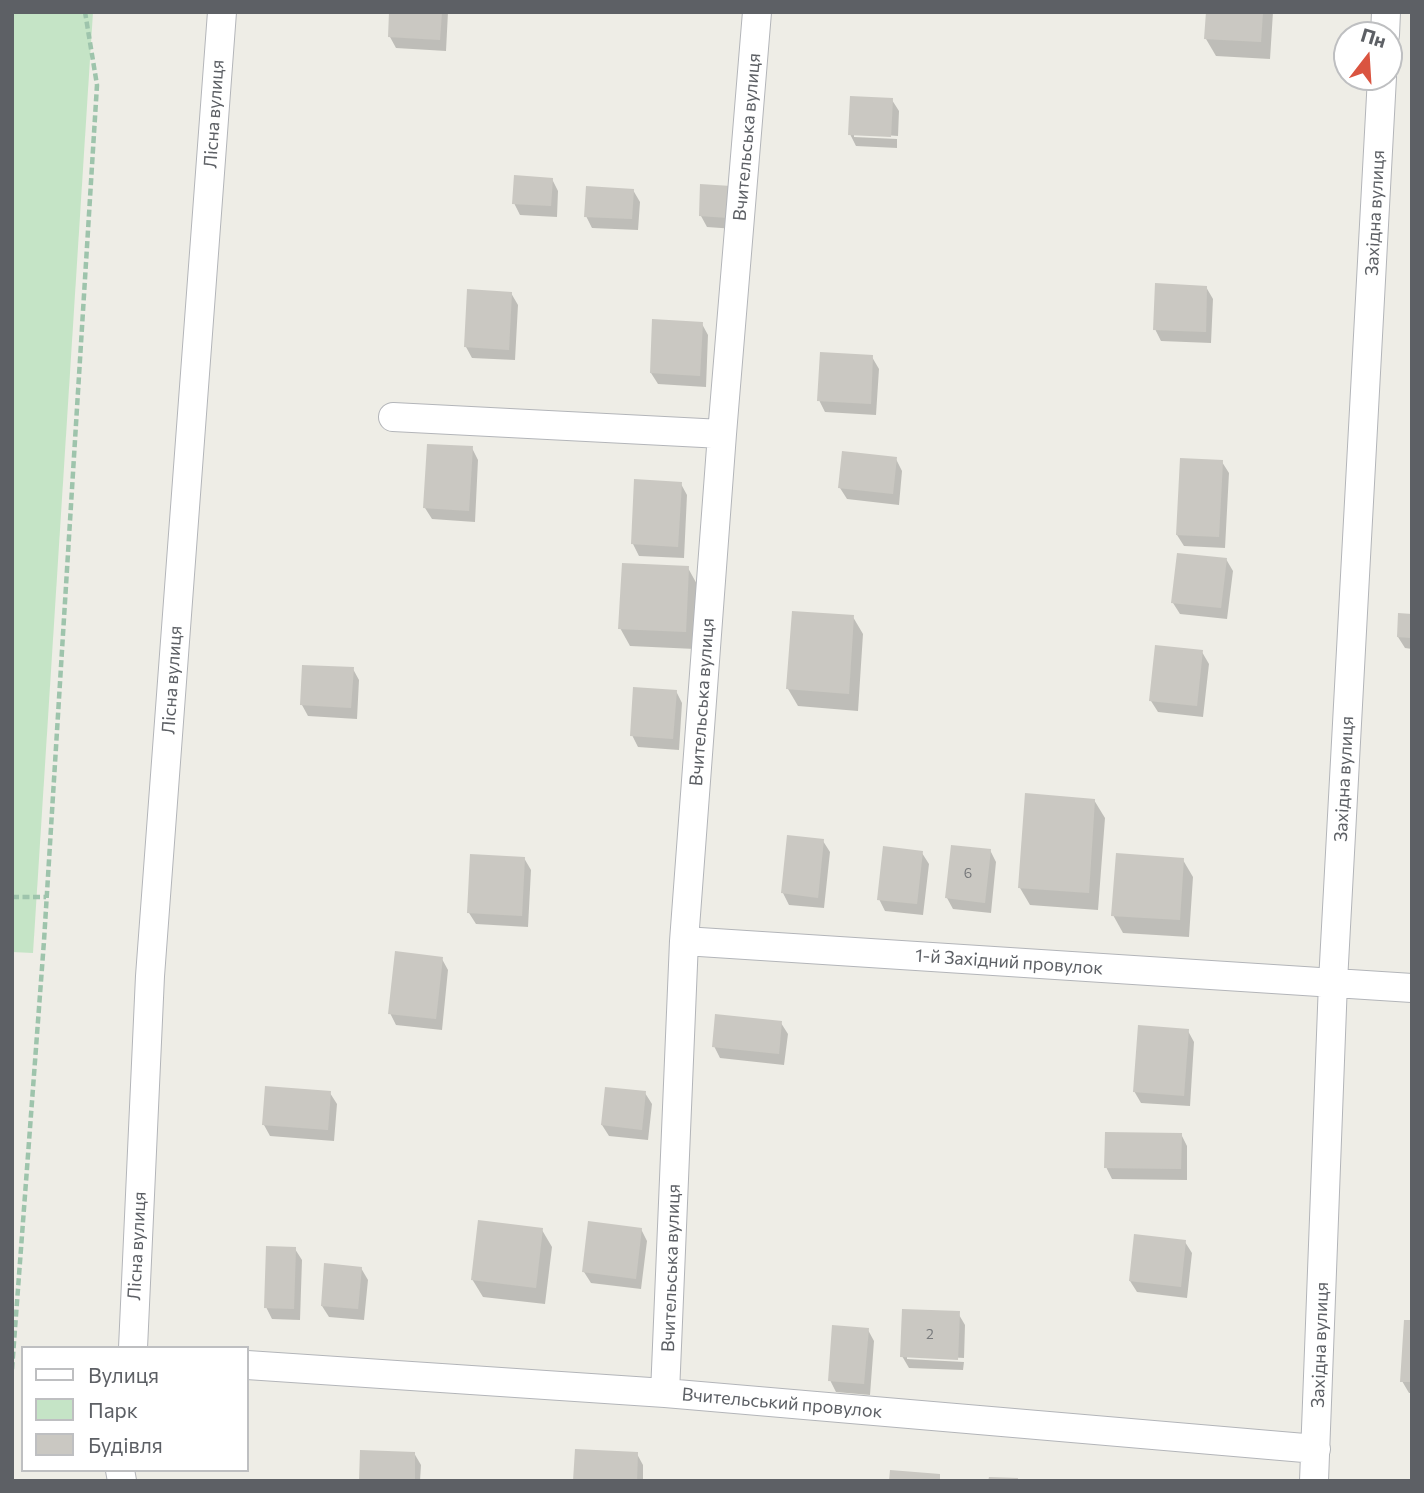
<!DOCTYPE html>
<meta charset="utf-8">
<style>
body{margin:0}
#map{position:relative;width:1424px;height:1493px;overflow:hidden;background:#eeede6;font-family:Commissioner,sans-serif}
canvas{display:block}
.frame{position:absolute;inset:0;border:14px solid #5d6065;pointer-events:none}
.legend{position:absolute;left:21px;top:1346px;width:228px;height:126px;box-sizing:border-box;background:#fff;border:2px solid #bebfc1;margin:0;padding:9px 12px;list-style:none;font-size:21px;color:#5d6065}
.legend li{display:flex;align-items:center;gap:14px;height:35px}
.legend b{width:35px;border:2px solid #bebfc1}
.north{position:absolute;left:1333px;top:21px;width:70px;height:70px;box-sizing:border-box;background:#fff;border:2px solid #bebfc1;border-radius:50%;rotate:17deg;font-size:19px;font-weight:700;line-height:28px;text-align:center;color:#5d6065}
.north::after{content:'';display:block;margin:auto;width:24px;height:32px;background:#da5440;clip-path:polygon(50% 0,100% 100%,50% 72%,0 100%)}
</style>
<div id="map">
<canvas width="1424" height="1493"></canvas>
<div class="frame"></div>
<ul class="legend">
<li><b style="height:9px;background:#fff"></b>Вулиця</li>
<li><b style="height:19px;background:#c5e4c6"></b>Парк</li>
<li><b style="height:19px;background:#cac8c2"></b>Будівля</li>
</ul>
<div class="north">Пн</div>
</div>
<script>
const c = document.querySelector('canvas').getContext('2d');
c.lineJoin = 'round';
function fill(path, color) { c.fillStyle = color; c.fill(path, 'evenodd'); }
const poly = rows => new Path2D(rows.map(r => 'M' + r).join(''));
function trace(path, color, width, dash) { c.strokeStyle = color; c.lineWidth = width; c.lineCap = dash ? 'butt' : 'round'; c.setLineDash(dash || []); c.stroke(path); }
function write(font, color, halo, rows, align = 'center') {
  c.font = font + ' Commissioner,sans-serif'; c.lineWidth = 5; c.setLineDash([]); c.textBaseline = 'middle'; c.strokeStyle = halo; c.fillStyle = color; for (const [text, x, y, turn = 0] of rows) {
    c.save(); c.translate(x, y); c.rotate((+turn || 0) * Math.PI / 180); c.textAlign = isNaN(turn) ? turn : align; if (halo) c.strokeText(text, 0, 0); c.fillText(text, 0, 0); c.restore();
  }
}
fill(poly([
 [12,12,93,12,33,953,12,952]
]), '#c5e4c6');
fill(poly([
 [391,12,448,12,446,51,396,48,390,37],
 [1208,12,1273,12,1270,59,1216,56,1206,39],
 [892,100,899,111,898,136,854,133,854,137,897,139,897,148,856,146,850,134],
 [552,179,558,191,557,217,520,215,514,203],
 [702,186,735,229,707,227,701,216],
 [633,190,640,202,638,230,592,228,586,216],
 [1206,287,1213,299,1211,343,1161,341,1155,329],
 [511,293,518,305,515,360,472,358,466,347],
 [702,324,708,335,706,387,658,384,651,373],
 [872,357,879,369,876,415,825,412,819,400],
 [472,448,478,460,475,522,432,519,425,508],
 [896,459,902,471,899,505,847,499,840,488],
 [1222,462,1229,473,1225,548,1184,546,1177,535],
 [681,484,687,495,684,558,639,556,633,544],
 [1226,559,1233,571,1227,619,1180,614,1173,603],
 [688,568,698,586,695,649,630,646,620,628],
 [1412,616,1412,649,1405,648,1398,637],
 [853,617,863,634,858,711,798,706,788,689],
 [1202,652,1209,664,1203,717,1158,712,1151,701],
 [353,669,359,680,357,719,308,716,302,705],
 [676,691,682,703,679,750,638,747,632,735],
 [1094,800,1105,818,1098,910,1030,905,1020,888],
 [823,841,830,852,824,908,789,905,783,893],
 [990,850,996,862,991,913,953,909,947,898],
 [922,853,929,864,923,915,885,911,879,899],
 [524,858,531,870,528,927,476,924,469,913],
 [1183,860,1193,877,1189,937,1123,933,1113,915],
 [442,959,448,970,442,1030,396,1025,390,1013],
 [781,1023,788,1034,784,1065,720,1058,714,1046],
 [1188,1031,1194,1042,1190,1106,1141,1103,1134,1091],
 [330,1093,337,1104,334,1141,270,1136,264,1125],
 [645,1093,652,1104,648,1140,609,1136,602,1125],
 [1181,1134,1187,1146,1187,1180,1112,1179,1106,1167],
 [641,1229,647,1241,641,1289,591,1283,584,1272],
 [542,1230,552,1247,545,1304,483,1297,472,1279],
 [1185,1242,1192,1253,1187,1298,1137,1292,1130,1281],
 [295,1249,302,1260,300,1320,272,1319,266,1307],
 [361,1268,368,1280,364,1320,329,1317,322,1306],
 [958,1313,965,1325,964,1358,907,1355,907,1359,964,1362,963,1370,909,1368,902,1356],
 [1412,1322,1412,1393,1409,1393,1402,1381],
 [868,1330,874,1341,870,1395,836,1392,830,1380],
 [414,1453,421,1465,420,1481,361,1481],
 [637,1454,643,1465,643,1481,575,1481]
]), '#0003');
fill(poly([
 [389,12,442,12,440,40,388,37],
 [1206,12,1263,12,1261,42,1204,39],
 [850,96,893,98,891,137,848,135],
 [514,175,553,178,551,206,512,204],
 [700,184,731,186,729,218,699,216],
 [586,186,634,189,632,219,584,217],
 [1155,283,1207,286,1206,332,1153,330],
 [467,289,512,292,509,350,464,347],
 [652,319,703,322,700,376,650,373],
 [820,352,873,355,871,404,817,401],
 [427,444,473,446,469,511,423,508],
 [842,451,897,457,893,494,838,488],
 [1180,458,1223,460,1219,537,1176,535],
 [634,479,682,482,678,547,631,544],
 [1177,553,1227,558,1221,608,1171,603],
 [622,563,689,566,686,632,618,629],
 [792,611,854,615,849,694,786,689],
 [1398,613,1412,614,1412,638,1397,637],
 [1155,645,1203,650,1197,706,1149,701],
 [302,665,354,667,351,708,300,705],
 [633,687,677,690,673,739,630,736],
 [1025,793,1095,799,1089,893,1018,888],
 [787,835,824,839,818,898,781,893],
 [951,845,991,849,985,903,945,898],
 [883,846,923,851,917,904,877,900],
 [1116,853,1184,858,1180,920,1111,916],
 [470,854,525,857,522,916,467,913],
 [395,951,443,957,436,1019,388,1014],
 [715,1014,782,1021,779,1054,712,1047],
 [1138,1025,1189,1029,1184,1096,1133,1092],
 [265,1086,331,1091,328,1130,262,1125],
 [605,1087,646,1091,642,1130,601,1125],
 [1105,1132,1182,1133,1181,1169,1104,1168],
 [478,1220,543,1228,536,1288,471,1280],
 [588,1221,642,1228,636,1279,582,1272],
 [1134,1234,1186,1240,1181,1287,1129,1281],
 [266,1246,296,1247,294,1309,264,1308],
 [324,1263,362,1267,358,1309,321,1306],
 [902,1309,960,1311,958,1360,900,1357],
 [1404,1320,1412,1320,1412,1382,1400,1382],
 [832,1325,869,1328,864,1384,828,1381],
 [575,1449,638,1452,637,1481,573,1481],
 [360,1450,415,1452,415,1481,359,1481],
 [890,1470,940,1474,940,1481,889,1481],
 [989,1477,1018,1478,1018,1481,988,1481]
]), '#cac8c2');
const street = poly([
 [1385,35,1386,12],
 [393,417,722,434],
 [684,941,1412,988],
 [133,1348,150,976,222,12],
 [247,1365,665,1393,1316,1449],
 [665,1393,684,941,722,434,757,12],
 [120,1470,122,1481],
 [1314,1481,1333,982,1382,77]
]);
trace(street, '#b3b5b9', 30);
trace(poly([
 [12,897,46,897],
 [12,1369,44,941,97,85,85,12]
]), '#9ec4ac', 4.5, [7, 3.5]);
trace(street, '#fff', 28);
write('14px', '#787a7c', null, [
 ["6",968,873],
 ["2",930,1334]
]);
write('18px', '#5d6065', '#fff', [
 ["Лісна вулиця",214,114,-86],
 ["Вчительська вулиця",747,137,-85],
 ["Західна вулиця",1375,213,-87],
 ["Лісна вулиця",172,680,-86],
 ["Вчительська вулиця",702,702,-86],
 ["Західна вулиця",1344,779,-87],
 ["1-й Західний провулок",1009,962,4],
 ["Лісна вулиця",137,1246,-87],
 ["Вчительська вулиця",671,1268,-88],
 ["Західна вулиця",1320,1345,-88],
 ["Вчительський провулок",782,1403,5]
]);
</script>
